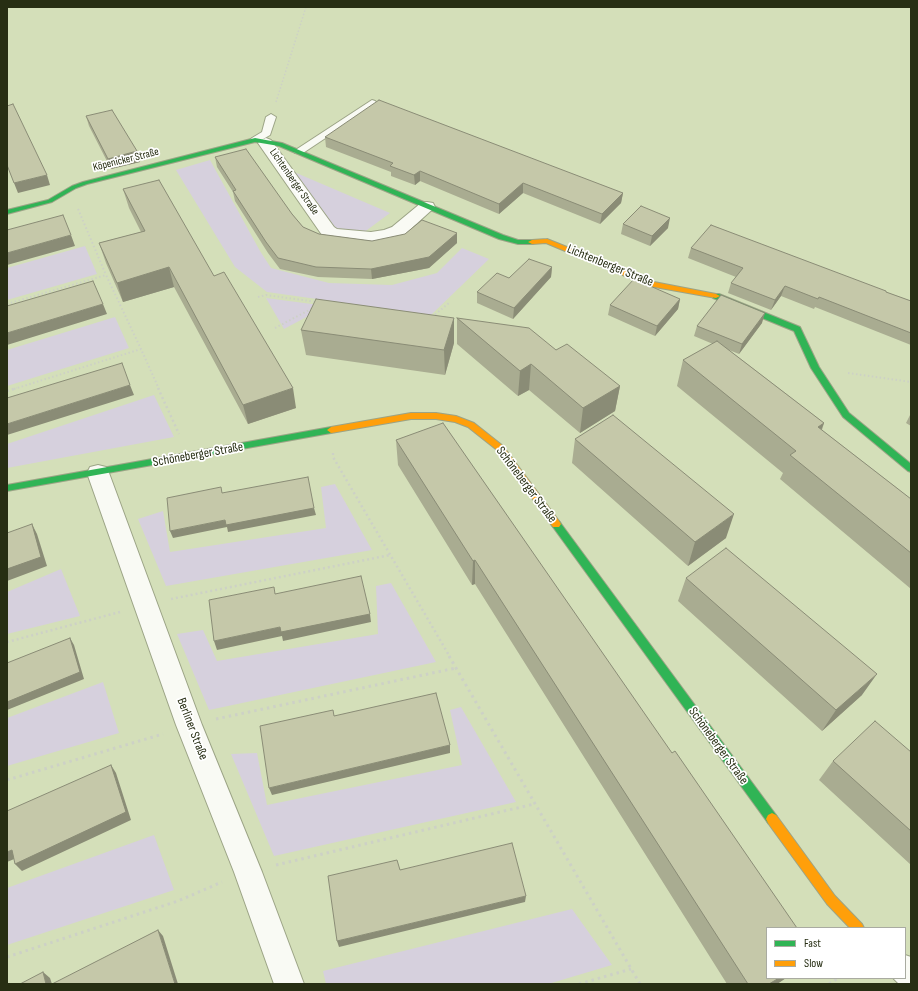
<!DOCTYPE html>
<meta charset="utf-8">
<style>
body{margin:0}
#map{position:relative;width:918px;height:991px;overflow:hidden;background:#d4dfb9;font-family:"Sofia Sans Condensed",sans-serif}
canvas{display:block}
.frame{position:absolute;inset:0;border:8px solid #272e13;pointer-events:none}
.legend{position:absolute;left:766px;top:927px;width:140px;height:52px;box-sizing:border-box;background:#fff;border:1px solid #a9aba1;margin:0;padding:5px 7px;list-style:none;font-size:12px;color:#272e13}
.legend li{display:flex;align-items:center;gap:8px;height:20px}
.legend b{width:20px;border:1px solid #a9aba1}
</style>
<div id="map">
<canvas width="918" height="991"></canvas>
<div class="frame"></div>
<ul class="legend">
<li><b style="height:5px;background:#30b455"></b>Fast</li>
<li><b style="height:5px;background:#ff9f0a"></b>Slow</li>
</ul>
</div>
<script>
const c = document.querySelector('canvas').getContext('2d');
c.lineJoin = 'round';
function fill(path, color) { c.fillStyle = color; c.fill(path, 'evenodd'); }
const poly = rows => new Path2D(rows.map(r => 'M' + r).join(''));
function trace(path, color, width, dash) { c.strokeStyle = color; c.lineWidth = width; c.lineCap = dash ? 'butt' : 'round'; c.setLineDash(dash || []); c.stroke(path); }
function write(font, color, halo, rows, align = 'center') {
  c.font = font + ' "Sofia Sans Condensed",sans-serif'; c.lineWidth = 3.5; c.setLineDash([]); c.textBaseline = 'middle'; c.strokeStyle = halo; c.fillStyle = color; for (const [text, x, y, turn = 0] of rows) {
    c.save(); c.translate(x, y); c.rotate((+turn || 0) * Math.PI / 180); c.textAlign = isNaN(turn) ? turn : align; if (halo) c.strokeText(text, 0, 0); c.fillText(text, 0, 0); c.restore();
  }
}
fill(poly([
 [210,160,260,251,271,268,329,283,392,285,437,273,462,248,489,259,431,315,267,292,235,267,176,170],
 [294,172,390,213,363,233,334,230],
 [85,246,97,274,7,300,7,268],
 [266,298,327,306,284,329],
 [115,317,129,348,7,386,7,350],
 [154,395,174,437,7,468,7,444],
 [335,484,372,550,166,586,138,519,163,511,170,552,326,528,321,487],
 [61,569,80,616,7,634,7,592],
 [391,583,436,662,209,710,177,634,203,630,217,661,378,634,376,586],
 [103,682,119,733,7,766,7,718],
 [461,707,516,802,274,856,231,754,257,753,267,805,462,765,450,710],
 [154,835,174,890,7,945,7,888],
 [572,909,612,965,548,984,326,984,323,971]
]), '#d6d0dd');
const lane = poly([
 [372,100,375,101,377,103,375,105,303,153,295,153,294,151,372,100],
 [271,114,276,117,270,135,258,142,252,142,250,140,252,138,262,132,266,117,271,114]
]);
const street = poly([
 [266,138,271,140,334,227,337,229,371,232,384,230,392,227,421,203,427,202,433,203,435,207,404,235,393,239,371,242,327,238,322,235,258,143,261,140,266,138],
 [98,465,106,467,109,473,202,725,262,872,304,984,274,984,234,872,176,725,87,473,90,467,98,465],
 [905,955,911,957,911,984,899,984,893,978,905,978,905,955]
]);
const fast = poly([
 [255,138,282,143,503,235,518,240,532,240,536,242,532,244,518,244,499,239,279,146,255,142,87,184,76,188,52,202,7,214,7,210,48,200,72,186,83,182,255,138],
 [713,294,719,294,800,327,819,367,849,413,911,464,911,472,908,471,843,417,811,368,794,331,713,298,713,294],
 [331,427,335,430,331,433,7,491,7,485,331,427],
 [556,520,559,521,776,815,778,819,776,823,772,825,768,823,553,527,551,524,553,521,556,520]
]);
const slow = poly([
 [547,239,654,282,716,294,720,296,716,298,649,286,546,243,532,244,528,242,532,240,547,239],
 [411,413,436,413,456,416,474,423,503,446,559,521,561,524,559,527,553,527,497,450,468,427,455,422,436,419,411,419,331,433,327,430,331,427,411,413],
 [772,813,776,815,835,896,862,924,864,928,850,928,827,904,768,823,766,819,768,815,772,813]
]);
trace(lane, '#9ca486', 2);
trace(street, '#9ca486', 2);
trace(fast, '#9ca486', 2);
trace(slow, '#9ca486', 2);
trace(poly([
 [276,102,306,7]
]), '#cdd1c6', 1.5, [1.5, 2]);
trace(poly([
 [78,209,106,275],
 [258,297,266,295,317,302],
 [7,304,106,275,141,349],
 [432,317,449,303],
 [275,328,313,308],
 [848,373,911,382],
 [14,389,141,349,159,389]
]), '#cdd1c6', 2, [1.5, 2.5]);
trace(poly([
 [158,388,179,434],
 [7,391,17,388],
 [333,453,333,457,450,657],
 [171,599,390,555],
 [7,642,120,612]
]), '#cdd1c6', 2.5, [2, 3]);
trace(poly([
 [449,656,640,984],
 [216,719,456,668],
 [7,780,163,734],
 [276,865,534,804],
 [7,957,178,901,222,882],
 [579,984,631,969],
 [829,984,838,978]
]), '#cdd1c6', 3, [2.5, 4]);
fill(lane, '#f9faf4');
fill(street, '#f9faf4');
fill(fast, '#30b455');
fill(slow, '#ff9f0a');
fill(poly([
 [86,116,140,162,111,169,89,126],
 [325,137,623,193,621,203,600,224,523,193,499,214,420,181,415,185,391,176,391,172,326,147],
 [215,157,292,214,303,227,319,234,372,241,457,233,457,243,429,268,372,279,318,277,280,269,268,253,235,201,233,192,217,167],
 [123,189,214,276,296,408,248,424,174,287,123,302,106,263,99,243,141,232,129,208],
 [623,224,668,228,650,246,621,234],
 [691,248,886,292,911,301,911,345,815,307,814,309,781,296,771,310,728,293,731,283,736,277,688,258],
 [552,267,551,277,513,319,477,303,477,292,509,278],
 [680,299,678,309,655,336,608,315,610,305],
 [454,318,454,343,445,375,306,355,301,330],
 [457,318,556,350,620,386,615,411,580,433,529,390,518,396,457,344],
 [762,323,739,354,729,350,824,423,822,430,911,499,911,589,780,479,783,473,677,386,683,360,713,344,694,336,697,326],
 [911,413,911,426,906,423],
 [575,439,726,538,688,566,572,463],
 [396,440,786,978,777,984,727,984,475,584,472,585,398,465],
 [686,578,862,695,822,731,678,601],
 [911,752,911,865,819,780,833,761]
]), '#a9ac91');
fill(poly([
 [137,151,140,162,111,169,108,159],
 [420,171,420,181,415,185,414,175],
 [47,175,50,185,18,193,14,183],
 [523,183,523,193,499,214,499,204],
 [623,193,621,203,600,224,602,214],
 [670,218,668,228,650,246,652,236],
 [457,233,457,243,429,268,372,279,371,269],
 [71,235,75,246,7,265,7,253],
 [169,267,174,287,123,302,117,283],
 [552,267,551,277,513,319,514,308],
 [785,286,781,296,771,310,775,300],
 [680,299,678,309,655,336,657,326],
 [103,304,107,314,7,345,7,333],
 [765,313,762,323,739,354,742,344],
 [454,318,454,343,445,375,444,350],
 [531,364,529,390,518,396,520,371],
 [130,385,134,395,7,435,7,424],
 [620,386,615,411,580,433,583,408],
 [293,388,296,408,248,424,243,405],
 [824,423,814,448,818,427],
 [314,508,316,515,228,532,227,527,173,538,170,531,225,520],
 [734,514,726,538,688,566,695,542],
 [32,524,37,534,47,566,7,581,7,569],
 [475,560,475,584,472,585,473,561],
 [370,614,371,622,283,641,282,636,217,650,214,641,280,627],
 [70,638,74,645,84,679,7,710,7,702],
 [877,674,862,695,822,731,836,710],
 [450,745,450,753,272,795,269,788],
 [111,765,116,773,131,820,22,871,15,864],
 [12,850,19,857,7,862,7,852],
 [526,896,525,902,339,947,337,941],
 [158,930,163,936,178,984,175,984],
 [43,972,50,978,52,984,46,984],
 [779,978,786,978,777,984,769,984]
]), '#8a8c76');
const building = poly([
 [379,100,623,193,602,214,523,183,499,204,420,171,414,175,390,166,393,163,325,137,379,100],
 [13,104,47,175,14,183,7,165,7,106,13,104],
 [112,110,137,151,108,159,86,116,112,110],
 [246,149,292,214,303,227,319,234,372,241,405,234,422,220,457,233,429,257,371,269,316,267,278,258,266,242,233,191,236,190,215,157,246,149],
 [159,180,214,276,224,272,293,388,243,405,169,267,117,283,99,243,145,231,123,189,159,180],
 [641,206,670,218,652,236,623,224,641,206],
 [63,215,71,235,7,253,7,230,63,215],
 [711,225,886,291,886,292,911,301,911,333,819,297,818,299,785,286,775,300,731,283,743,268,691,248,711,225],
 [529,259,552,267,514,308,477,292,497,273,509,278,529,259],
 [634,279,680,299,657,326,610,305,634,279],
 [93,281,103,304,7,333,7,306,93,281],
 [721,295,765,313,742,344,697,326,721,295],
 [316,299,454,318,444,350,301,330,316,299],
 [457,318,529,328,556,350,567,344,620,386,583,408,531,364,520,371,457,318],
 [717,341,824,423,818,427,911,499,911,553,790,455,796,451,683,360,717,341],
 [122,363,130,385,7,424,7,398,122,363],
 [613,415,734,514,695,542,575,439,613,415],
 [443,423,672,753,675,751,797,928,767,928,767,978,779,978,769,984,748,984,475,560,473,561,396,440,443,423],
 [308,477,314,508,226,525,225,520,170,531,167,498,221,487,222,493,308,477],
 [32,524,41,557,7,569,7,533,32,524],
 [726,548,877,674,836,710,686,578,726,548],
 [361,576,370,614,281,632,280,627,214,641,209,600,274,587,275,594,361,576],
 [70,638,80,672,7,702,7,663,70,638],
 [436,693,450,745,269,788,260,726,333,710,334,716,436,693],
 [875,721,911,752,911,831,833,761,875,721],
 [111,765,126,812,15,864,12,850,7,852,7,811,111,765],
 [512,843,526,896,337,941,328,876,397,860,400,870,512,843],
 [158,930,175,984,52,984,158,930],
 [43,972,46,984,20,984,43,972]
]);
fill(building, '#c5c8a9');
trace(building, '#8a8c76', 1);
write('11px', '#272e13', '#fff', [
 ["Köpenicker Straße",126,160,-14],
 ["Lichtenberger Straße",294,182,55]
]);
write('13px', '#272e13', '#fff', [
 ["Lichtenberger Straße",610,266,22],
 ["Schöneberger Straße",198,455,-10],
 ["Schöneberger Straße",526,485,53],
 ["Berliner Straße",192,729,69],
 ["Schöneberger Straße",718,746,54]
]);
</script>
